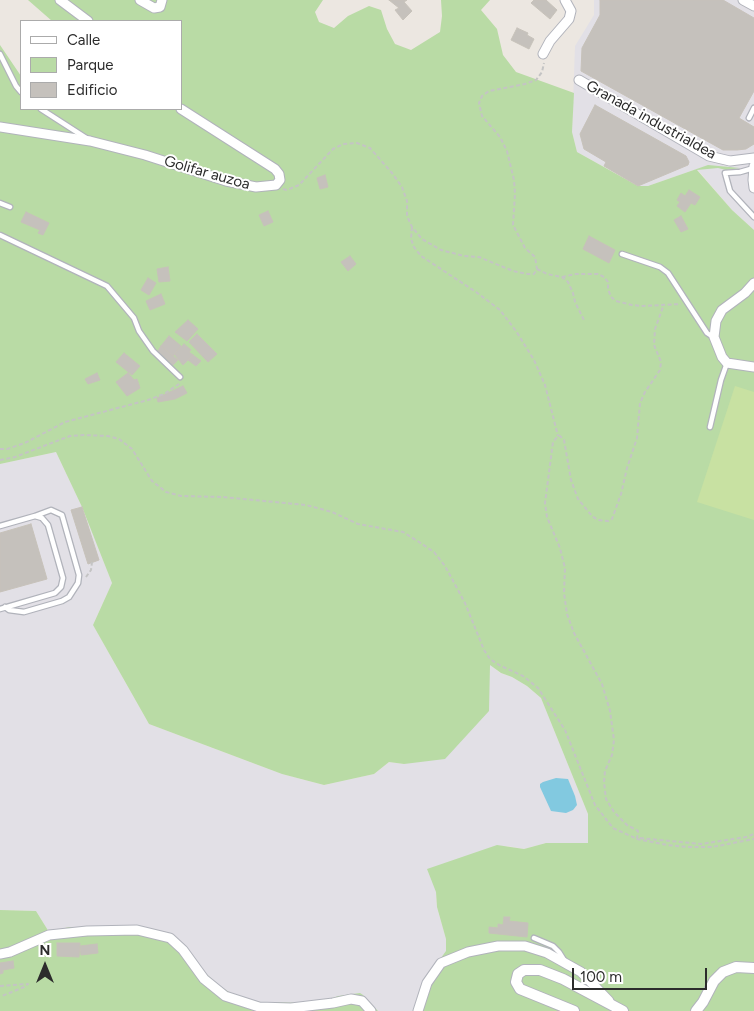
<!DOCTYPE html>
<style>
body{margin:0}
#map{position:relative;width:754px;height:1011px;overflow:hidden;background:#ece7e1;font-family:Figtree,sans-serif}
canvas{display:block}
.legend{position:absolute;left:20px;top:20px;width:162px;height:90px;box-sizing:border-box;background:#fff;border:1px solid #ababab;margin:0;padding:6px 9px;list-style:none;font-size:15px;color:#2c2c2c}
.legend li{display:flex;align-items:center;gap:10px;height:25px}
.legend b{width:25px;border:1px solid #ababab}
.north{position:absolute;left:20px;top:941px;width:50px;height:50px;-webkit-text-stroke:4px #fff;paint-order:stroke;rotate:0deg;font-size:14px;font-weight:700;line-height:20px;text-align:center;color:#2c2c2c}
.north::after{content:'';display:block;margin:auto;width:18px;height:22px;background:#2c2c2c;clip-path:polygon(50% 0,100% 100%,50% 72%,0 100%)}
.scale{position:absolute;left:572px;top:968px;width:135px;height:22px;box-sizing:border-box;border:2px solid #2c2c2c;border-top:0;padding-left:6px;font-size:15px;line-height:18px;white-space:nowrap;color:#2c2c2c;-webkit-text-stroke:4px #fff;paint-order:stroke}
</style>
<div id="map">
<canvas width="754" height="1011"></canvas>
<ul class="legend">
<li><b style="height:6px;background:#fff"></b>Calle</li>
<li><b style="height:14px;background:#b9dba5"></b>Parque</li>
<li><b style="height:14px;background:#c5c1bc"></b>Edificio</li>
</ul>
<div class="north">N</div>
<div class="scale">100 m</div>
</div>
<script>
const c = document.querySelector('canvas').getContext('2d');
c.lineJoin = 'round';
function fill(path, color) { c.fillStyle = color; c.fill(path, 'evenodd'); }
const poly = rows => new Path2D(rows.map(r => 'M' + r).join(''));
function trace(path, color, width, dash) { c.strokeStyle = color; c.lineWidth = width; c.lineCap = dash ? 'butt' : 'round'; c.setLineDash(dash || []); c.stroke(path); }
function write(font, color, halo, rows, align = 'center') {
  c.font = font + ' Figtree,sans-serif'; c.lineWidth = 4; c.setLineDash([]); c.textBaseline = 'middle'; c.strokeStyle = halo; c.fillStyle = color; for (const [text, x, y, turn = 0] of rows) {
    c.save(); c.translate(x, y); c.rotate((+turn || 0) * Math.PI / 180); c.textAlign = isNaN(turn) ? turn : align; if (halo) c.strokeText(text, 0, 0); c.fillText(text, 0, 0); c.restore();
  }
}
fill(poly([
 [594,0,754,0,754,230,732,210,697,169,648,186,638,186,577,152,572,132,575,46,594,15],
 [56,452,82,507,112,583,93,625,149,724,282,774,324,785,374,774,389,762,404,764,490,664,500,673,512,677,527,686,541,698,588,814,588,843,546,843,524,849,507,846,436,892,437,907,446,939,446,952,416,1011,378,1011,363,995,309,1003,257,1002,235,996,220,986,203,971,134,927,69,927,49,932,36,911,0,910,0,464]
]), '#e2e0e6');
fill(poly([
 [28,0,323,0,315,12,319,22,334,28,348,16,369,6,381,10,387,29,395,44,411,50,440,32,442,16,441,0,490,0,481,10,497,29,503,55,516,72,574,93,572,132,577,152,638,186,648,186,708,165,740,168,726,170,718,168,697,170,732,210,754,230,754,1011,416,1011,430,973,446,951,446,939,437,907,436,892,427,869,497,845,524,849,546,843,588,843,588,814,541,698,527,686,512,677,501,673,490,665,489,711,445,759,404,764,389,762,374,774,324,785,282,774,149,724,93,625,112,583,82,507,56,452,0,464,0,45,21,76,21,109,181,109,181,21,52,21],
 [0,910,36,911,49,932,69,927,134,927,158,931,220,986,235,996,257,1002,309,1003,327,1000,338,996,360,993,363,995,378,1011,0,1011]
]), '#b9dba5');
fill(poly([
 [735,386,754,392,754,520,697,502]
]), '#c8e1a2');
fill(poly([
 [556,778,568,779,575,796,577,805,573,810,566,813,551,811,540,787,540,784,543,782]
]), '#82c9e0');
const building = poly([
 [389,0,407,0,404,2,412,11,403,20,395,10,399,8,389,0],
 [534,0,546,0,557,10,550,19,531,3,534,0],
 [600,0,723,0,754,18,754,91,739,118,754,127,754,144,746,149,737,150,723,150,581,71,582,48,600,15,600,0],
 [517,28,528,33,527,35,534,39,529,49,511,40,517,28],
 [595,105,686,156,689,162,688,165,638,186,604,166,606,162,584,149,580,134,595,105],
 [325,175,328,187,320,189,317,178,325,175],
 [689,190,700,197,695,205,691,203,685,212,677,206,680,202,677,200,681,193,685,196,689,190],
 [268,211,273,222,264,226,259,215,268,211],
 [26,212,49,223,43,235,38,233,40,230,21,222,26,212],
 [681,216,688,229,681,232,674,220,681,216],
 [589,236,615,250,609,263,583,249,589,236],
 [350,256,356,264,348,271,341,262,350,256],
 [168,267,170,281,159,282,157,269,168,267],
 [148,278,156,283,149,295,141,290,148,278],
 [161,294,165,304,150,310,146,301,161,294],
 [188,320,198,329,187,341,175,332,188,320],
 [197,334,217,354,208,362,189,342,197,334],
 [169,336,181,346,173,356,161,346,169,336],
 [184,344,191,350,189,352,193,355,183,365,174,354,184,344],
 [161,346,178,360,173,365,158,351,161,346],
 [124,353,140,366,132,375,116,362,124,353],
 [193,355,201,361,196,366,188,360,193,355],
 [97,373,100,380,88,384,85,379,97,373],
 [128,373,134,380,137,379,140,388,127,396,116,382,128,373],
 [183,386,187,393,175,399,158,402,157,398,183,386],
 [82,507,99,560,88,564,71,510,82,507],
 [31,524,47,579,0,592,0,533,31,524],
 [504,917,510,917,509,921,528,923,527,937,489,933,489,927,498,928,498,924,503,925,504,917],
 [57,943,80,943,79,957,57,956,57,943],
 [97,944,98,953,81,955,80,946,97,944],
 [13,961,14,968,3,970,3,973,0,974,0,963,13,961]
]);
fill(building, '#c5c1bc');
trace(building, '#c7c2ba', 1);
const service = poly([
 [0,54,16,86,21,92],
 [41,109,86,138],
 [749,118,754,108],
 [754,168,740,172,725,173,730,191,754,217],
 [0,203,10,207],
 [0,235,107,286,134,318,139,331,153,351,180,377],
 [622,254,660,267,668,273,707,333,713,337],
 [710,427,721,380,727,363],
 [0,526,35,516,42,518,48,525,63,578,61,587,55,593,0,609],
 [5,607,9,610,24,612,62,601,69,597,78,583,79,575,62,515,51,510,35,516],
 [534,938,553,946,559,952,564,960]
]);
const minor = poly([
 [60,0,88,21],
 [140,0,154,8,160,7,162,0],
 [743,0,754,6],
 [543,54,550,41,569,19,571,11,565,0],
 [579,80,709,156,730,161,754,158],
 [0,127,90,141,145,155,226,181,256,187,276,185,280,180,279,174,275,169,181,109],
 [754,166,753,180,754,188],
 [754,283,745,293,722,310,716,321,714,337,722,357,727,363,754,367],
 [0,954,10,952,49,935,87,931,137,930,170,938,183,950,204,979,225,996,259,1007,291,1008,333,1003,351,999,362,1001,371,1011],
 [418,1011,427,983,441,963,468,952,498,946,525,946,547,953,581,972,609,1001]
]);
const tertiary = poly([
 [574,1011,520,989,516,982,518,974,524,970,540,970,563,979,623,1011],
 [696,1011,703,1002,714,981,723,972,736,967,754,968]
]);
trace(service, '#b1b3bb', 7);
trace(minor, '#b1b3bb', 11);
trace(tertiary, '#b1b3bb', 12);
trace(poly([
 [283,189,287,190,299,185,333,149,343,144,357,143,370,148,392,173,402,187,407,201,407,216,412,227,422,239,441,250,464,256,479,257,513,271,528,274,534,274,537,269,535,257,525,248,513,225,515,194,514,180,507,151,500,137,482,116,479,103,482,96,489,91,525,84,536,80,542,72,544,63],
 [412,227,411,239,414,247,421,256,476,292,500,310,516,331,534,360,545,385,558,436],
 [537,269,547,274,562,277,568,282,573,293,575,302,584,320],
 [562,277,576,274,598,274,604,277,608,282,608,289,611,297,616,301,632,305,643,306,681,304],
 [0,449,7,449,25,443,65,422,148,400,164,394,179,384],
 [0,460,15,457,70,436,83,435,108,436,119,439,132,449,152,481,166,492,181,496,223,497,306,505,332,512,358,524,403,532,419,542,434,552,445,566,465,603,484,650,490,659,499,665,523,676,538,688,565,730,595,805,613,828,637,839,667,845,687,847,712,847,754,839],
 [86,577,91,570,92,562],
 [640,838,701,844,746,837,754,834],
 [637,839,638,831,627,825,614,812,606,799,604,782,605,771,612,755,614,740,610,711,602,684,574,633,567,614,564,593,565,568,560,548,547,517,545,503,553,442,558,436,560,436,564,440,571,480,578,499,592,516,598,520,608,521,612,519,621,494,627,468,637,438,640,403,645,392,660,370,661,362,654,345,655,329,664,304],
 [0,986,28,984,24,987,2,996]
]), '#c4c4c4', 2, [4, 2.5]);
trace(service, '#fff', 4.5);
trace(minor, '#fff', 9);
trace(tertiary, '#fff', 10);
write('15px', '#2c2c2c', '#fff', [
 ["Granada industrialdea",651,120,29],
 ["Golifar auzoa",207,173,16]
]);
</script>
